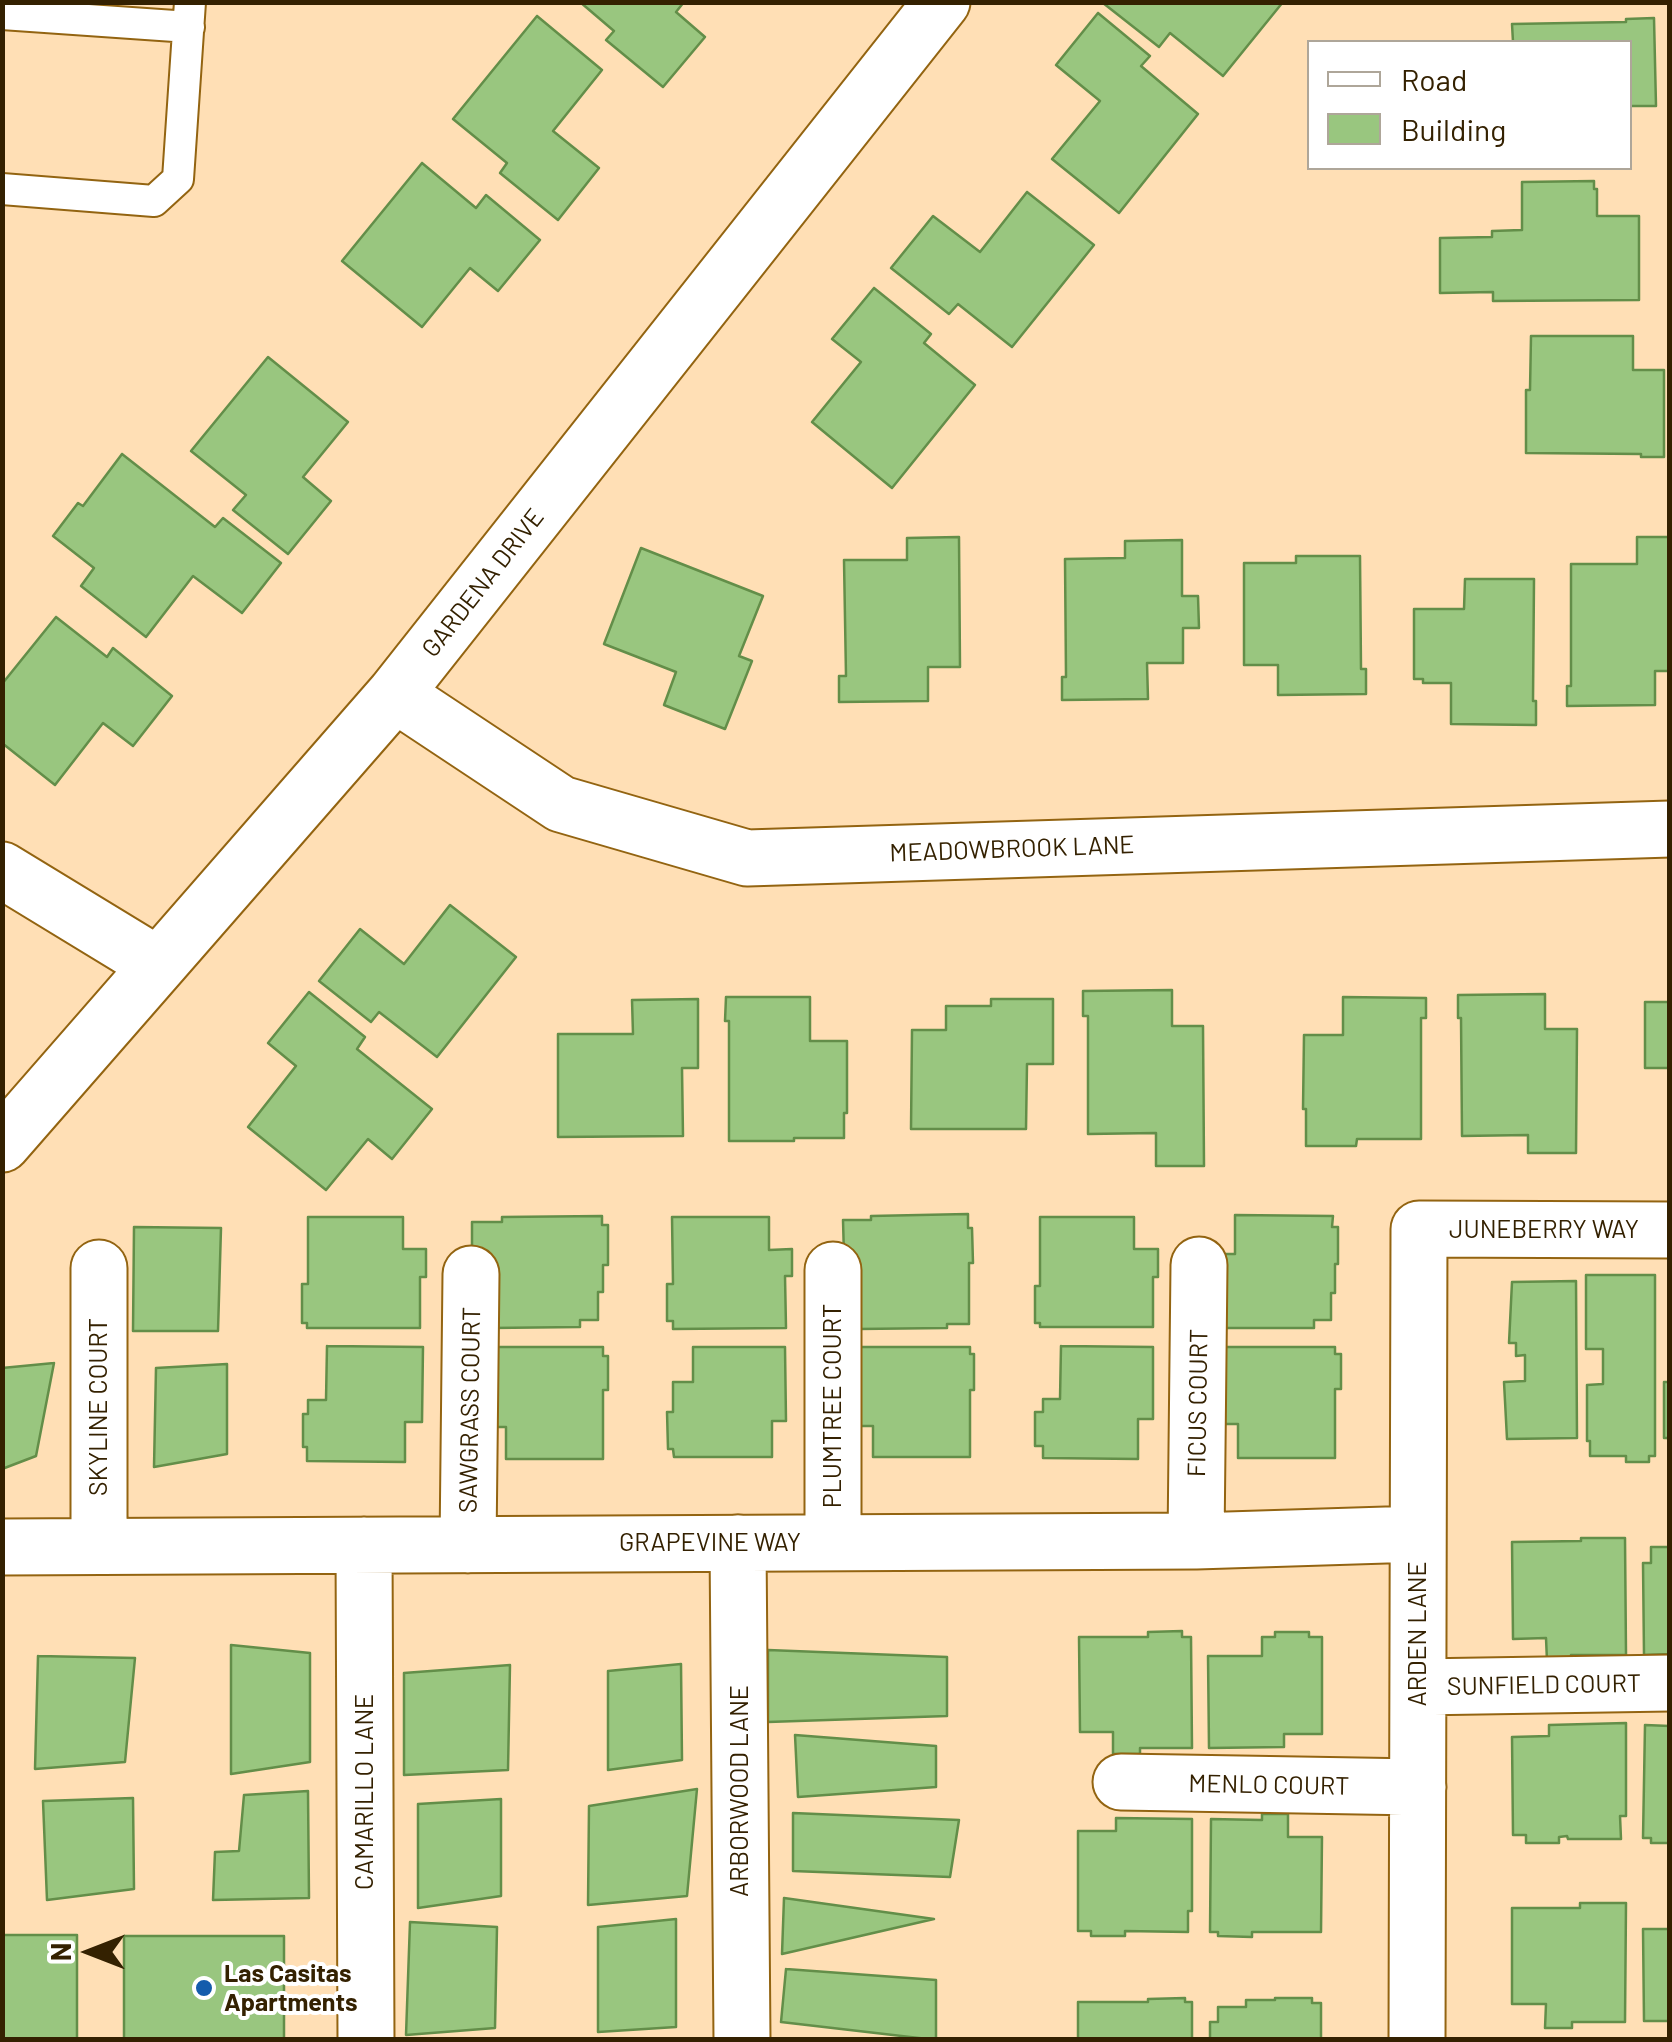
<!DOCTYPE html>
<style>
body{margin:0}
#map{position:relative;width:1672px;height:2042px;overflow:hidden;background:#ffdfb5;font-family:Barlow,sans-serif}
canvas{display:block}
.frame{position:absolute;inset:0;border:5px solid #342101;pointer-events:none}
.legend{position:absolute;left:1307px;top:40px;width:325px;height:130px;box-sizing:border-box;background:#fff;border:2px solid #aea699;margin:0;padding:12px 18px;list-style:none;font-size:30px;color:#342101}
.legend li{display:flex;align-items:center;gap:20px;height:50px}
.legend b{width:50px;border:2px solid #aea699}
.north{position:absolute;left:40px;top:1902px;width:100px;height:100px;-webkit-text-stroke:8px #fff;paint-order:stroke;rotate:270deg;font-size:28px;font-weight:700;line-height:40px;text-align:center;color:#342101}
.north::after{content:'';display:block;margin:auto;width:35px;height:45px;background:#342101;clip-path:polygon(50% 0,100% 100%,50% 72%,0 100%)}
</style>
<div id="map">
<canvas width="1672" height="2042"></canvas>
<div class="frame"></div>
<ul class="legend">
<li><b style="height:12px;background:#fff"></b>Road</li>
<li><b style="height:28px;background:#99c67f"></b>Building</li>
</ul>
<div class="north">N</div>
</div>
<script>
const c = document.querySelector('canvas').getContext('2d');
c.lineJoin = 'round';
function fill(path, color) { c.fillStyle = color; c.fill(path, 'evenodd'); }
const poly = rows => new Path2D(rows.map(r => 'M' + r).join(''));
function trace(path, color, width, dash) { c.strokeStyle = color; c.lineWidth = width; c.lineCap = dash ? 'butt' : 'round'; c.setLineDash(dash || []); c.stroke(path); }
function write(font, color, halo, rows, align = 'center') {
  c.font = font + ' Barlow,sans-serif'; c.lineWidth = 8; c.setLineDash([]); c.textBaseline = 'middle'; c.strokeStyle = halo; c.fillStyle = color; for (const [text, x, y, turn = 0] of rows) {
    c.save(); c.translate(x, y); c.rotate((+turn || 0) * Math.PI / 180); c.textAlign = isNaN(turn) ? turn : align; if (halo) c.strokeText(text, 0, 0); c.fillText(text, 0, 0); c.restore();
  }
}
const building = poly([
 [580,2,684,2,676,12,705,37,663,87,606,40,614,31,580,2],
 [1283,2,1223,76,1170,33,1159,47,1103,3,1283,2],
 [1098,13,1150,56,1141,66,1198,114,1119,213,1052,159,1100,101,1056,65,1098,13],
 [537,16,602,70,553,131,599,168,558,220,500,173,507,163,453,119,537,16],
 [1654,18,1656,106,1630,106,1630,42,1513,42,1512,24,1626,22,1626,19,1654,18],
 [422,163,476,208,486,195,540,240,498,291,470,268,422,327,342,261,422,163],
 [1594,181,1594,189,1597,189,1597,216,1639,216,1639,300,1493,301,1493,292,1440,293,1440,238,1492,237,1492,231,1522,230,1522,182,1594,181],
 [1027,192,1094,245,1012,347,958,304,949,314,891,268,933,216,980,252,1027,192],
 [874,288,931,334,924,343,975,385,892,488,812,422,861,362,832,339,874,288],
 [1531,336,1633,336,1633,370,1664,370,1664,457,1641,457,1641,454,1526,453,1526,390,1530,390,1531,336],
 [268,357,348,422,303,477,331,501,288,554,233,510,246,495,191,451,268,357],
 [122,454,215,527,223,518,281,563,242,613,193,576,146,637,81,586,94,568,53,536,78,503,83,506,122,454],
 [959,537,960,667,928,667,928,701,839,702,839,676,846,676,844,560,907,560,907,538,959,537],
 [1637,537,1670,537,1670,671,1655,671,1655,705,1567,706,1567,686,1571,686,1571,564,1637,564,1637,537],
 [1182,540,1182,596,1198,596,1199,628,1183,628,1183,663,1147,663,1148,699,1062,700,1062,677,1066,677,1065,559,1125,558,1125,541,1182,540],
 [641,548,763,596,739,656,752,661,725,729,664,705,676,672,604,644,641,548],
 [1296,556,1360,556,1361,669,1366,669,1366,694,1278,695,1278,665,1244,665,1244,563,1296,563,1296,556],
 [1465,579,1534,579,1533,701,1536,701,1536,725,1451,724,1451,683,1423,683,1423,679,1414,679,1414,609,1464,609,1465,579],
 [56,617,107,657,113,648,172,696,133,746,103,723,55,785,2,743,2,684,56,617],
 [450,905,516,957,437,1057,379,1012,371,1022,319,981,360,929,404,964,450,905],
 [1172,990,1172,1026,1203,1026,1204,1166,1156,1166,1156,1133,1088,1134,1088,1016,1083,1016,1083,991,1172,990],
 [309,992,365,1037,357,1049,432,1109,392,1159,368,1139,326,1190,248,1127,296,1066,268,1043,309,992],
 [1545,994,1545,1029,1577,1029,1576,1153,1528,1153,1528,1135,1462,1136,1461,1018,1458,1018,1458,995,1545,994],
 [726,997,810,997,810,1041,847,1041,847,1113,844,1113,844,1138,794,1138,794,1141,729,1141,729,1021,725,1021,726,997],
 [1343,997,1426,998,1426,1018,1421,1018,1421,1139,1357,1139,1356,1146,1306,1146,1306,1109,1303,1109,1304,1035,1343,1035,1343,997],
 [698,999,698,1068,682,1068,683,1136,558,1137,558,1034,633,1034,632,1000,698,999],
 [991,999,1053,999,1053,1064,1027,1064,1026,1129,911,1129,912,1030,946,1030,946,1006,991,1006,991,999],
 [1645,1002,1670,1002,1670,1068,1645,1068,1645,1002],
 [968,1214,968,1228,972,1228,973,1263,969,1263,969,1324,947,1324,947,1328,858,1329,844,1256,843,1220,871,1220,871,1216,968,1214],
 [1235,1215,1333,1216,1332,1227,1338,1227,1338,1264,1335,1264,1335,1293,1331,1293,1331,1320,1314,1320,1314,1328,1221,1328,1221,1254,1235,1254,1235,1215],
 [602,1216,602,1225,608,1225,608,1265,603,1265,603,1292,598,1292,598,1320,580,1320,580,1327,491,1328,472,1258,472,1222,502,1222,502,1217,602,1216],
 [308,1217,403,1217,403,1249,426,1249,426,1277,420,1277,420,1328,307,1328,307,1323,302,1323,302,1284,308,1284,308,1217],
 [672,1217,769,1217,769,1250,792,1249,792,1276,785,1276,786,1328,673,1329,673,1321,667,1321,667,1284,673,1284,672,1217],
 [1040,1217,1134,1217,1134,1249,1158,1249,1158,1277,1153,1277,1153,1327,1040,1327,1040,1323,1035,1323,1035,1286,1040,1286,1040,1217],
 [134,1227,221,1228,218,1331,133,1331,134,1227],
 [1586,1275,1655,1275,1655,1456,1649,1456,1649,1462,1626,1462,1626,1456,1590,1456,1590,1441,1587,1441,1587,1385,1603,1384,1603,1349,1586,1349,1586,1275],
 [1576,1281,1577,1438,1507,1439,1504,1382,1525,1381,1525,1355,1516,1356,1516,1343,1509,1343,1512,1282,1576,1281],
 [327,1346,423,1347,422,1422,405,1422,405,1462,307,1461,307,1447,303,1447,303,1414,308,1414,308,1400,326,1400,327,1346],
 [1061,1346,1153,1347,1153,1419,1138,1419,1138,1459,1043,1458,1043,1446,1035,1446,1035,1412,1043,1412,1043,1399,1060,1399,1061,1346],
 [489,1347,603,1347,603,1356,608,1356,608,1390,603,1390,603,1459,506,1459,506,1427,484,1427,489,1347],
 [693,1347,785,1347,786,1421,772,1421,772,1457,674,1457,673,1449,668,1449,667,1412,673,1412,673,1382,693,1382,693,1347],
 [856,1347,970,1347,970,1354,974,1354,974,1390,970,1390,970,1457,873,1457,873,1426,850,1426,856,1347],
 [1221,1347,1335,1347,1335,1354,1341,1354,1341,1389,1335,1389,1335,1458,1238,1458,1238,1424,1217,1424,1221,1347],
 [54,1363,36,1456,2,1469,2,1368,54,1363],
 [227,1364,227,1454,154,1467,156,1368,227,1364],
 [1664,1382,1670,1382,1670,1457,1668,1438,1664,1438,1664,1382],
 [1581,1538,1625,1538,1626,1655,1571,1655,1571,1660,1547,1661,1546,1638,1513,1639,1512,1542,1581,1541,1581,1538],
 [1651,1547,1670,1547,1670,1654,1644,1655,1643,1563,1651,1563,1651,1547],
 [1182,1631,1182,1637,1191,1637,1192,1748,1140,1748,1140,1754,1113,1754,1113,1732,1080,1732,1079,1637,1148,1637,1148,1632,1182,1631],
 [1275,1632,1309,1632,1309,1637,1322,1637,1322,1734,1284,1734,1284,1747,1209,1748,1208,1656,1262,1656,1262,1637,1275,1637,1275,1632],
 [231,1645,310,1653,310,1762,231,1774,231,1645],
 [768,1650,947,1657,947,1716,768,1722,768,1650],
 [38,1656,135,1658,125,1762,35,1769,38,1656],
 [681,1664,682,1760,608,1770,608,1671,681,1664],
 [510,1665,508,1770,404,1775,404,1673,510,1665],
 [1626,1723,1626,1816,1620,1816,1621,1839,1568,1839,1567,1836,1559,1837,1559,1843,1526,1843,1526,1835,1513,1835,1512,1737,1549,1736,1549,1725,1626,1723],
 [1645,1725,1670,1726,1670,1843,1651,1843,1651,1838,1643,1838,1645,1725],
 [795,1735,936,1746,936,1787,798,1797,795,1735],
 [697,1789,687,1896,588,1905,589,1806,697,1789],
 [308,1791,309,1898,213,1900,215,1852,239,1851,244,1795,308,1791],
 [133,1798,134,1889,47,1900,43,1801,133,1798],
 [501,1799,501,1896,418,1908,418,1804,501,1799],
 [793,1813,959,1820,950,1877,793,1871,793,1813],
 [1262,1814,1288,1814,1288,1837,1322,1837,1321,1932,1252,1932,1252,1937,1218,1936,1218,1932,1210,1932,1211,1819,1262,1820,1262,1814],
 [1116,1818,1192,1819,1192,1911,1188,1911,1188,1932,1125,1931,1125,1936,1091,1936,1091,1931,1078,1931,1078,1831,1116,1831,1116,1818],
 [784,1898,934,1919,782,1954,784,1898],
 [1580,1903,1626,1903,1625,2022,1572,2022,1572,2028,1545,2028,1546,2004,1512,2004,1512,1908,1580,1908,1580,1903],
 [676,1919,676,2027,598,2032,598,1927,676,1919],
 [410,1922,497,1927,495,2028,406,2035,410,1922],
 [1643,1929,1670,1929,1670,2021,1644,2021,1643,1929],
 [2,1935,77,1935,77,2040,2,2040,2,1935],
 [124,1936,284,1936,284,2040,124,2040,124,1936],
 [786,1969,936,1980,936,2040,781,2022,786,1969],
 [1185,1998,1185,2002,1192,2002,1192,2040,1078,2040,1078,2002,1148,2002,1148,1999,1185,1998],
 [1275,1998,1312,1998,1312,2003,1321,2003,1321,2040,1210,2040,1210,2022,1218,2022,1218,2007,1246,2007,1246,2000,1275,2000,1275,1998]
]);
fill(building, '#99c67f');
trace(building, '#638e49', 2.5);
const lane = poly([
 [2,14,189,27],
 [2,189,154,201,178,179,190,2]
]);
const street = poly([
 [395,694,561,804,747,858,1670,829],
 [2,870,158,965],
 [2,1144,395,694,942,2],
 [99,1268,99,1546],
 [833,1270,833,1542],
 [1196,1541,1199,1265],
 [738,1543,742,2040],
 [364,1545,366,2040],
 [468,1545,471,1274],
 [2,1547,1196,1541,1418,1534],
 [1418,1687,1670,1683],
 [1121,1782,1418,1787],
 [1417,2040,1419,1229,1670,1230]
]);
trace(lane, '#936411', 34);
trace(street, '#936411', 59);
trace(lane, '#fff', 30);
trace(street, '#fff', 55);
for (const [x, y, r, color] of [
 [204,1988,10,"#145cac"]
]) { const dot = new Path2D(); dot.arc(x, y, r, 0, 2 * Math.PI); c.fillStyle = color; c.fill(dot); trace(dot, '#fff', 4); }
write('25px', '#342101', '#fff', [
 ["GARDENA DRIVE",483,583,-52],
 ["MEADOWBROOK LANE",1012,849,-2],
 ["JUNEBERRY WAY",1544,1230],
 ["FICUS COURT",1198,1403,-89],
 ["PLUMTREE COURT",833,1406,-90],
 ["SKYLINE COURT",99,1407,-90],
 ["SAWGRASS COURT",470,1410,-89],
 ["GRAPEVINE WAY",710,1543],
 ["ARDEN LANE",1418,1634,-90],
 ["SUNFIELD COURT",1544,1685,-1],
 ["MENLO COURT",1269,1785,1],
 ["ARBORWOOD LANE",740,1791,-90],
 ["CAMARILLO LANE",365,1792,-90]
]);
write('bold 25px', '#342101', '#fff', [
 ["Las Casitas",224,1974],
 ["Apartments",224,2003]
], 'left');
</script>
